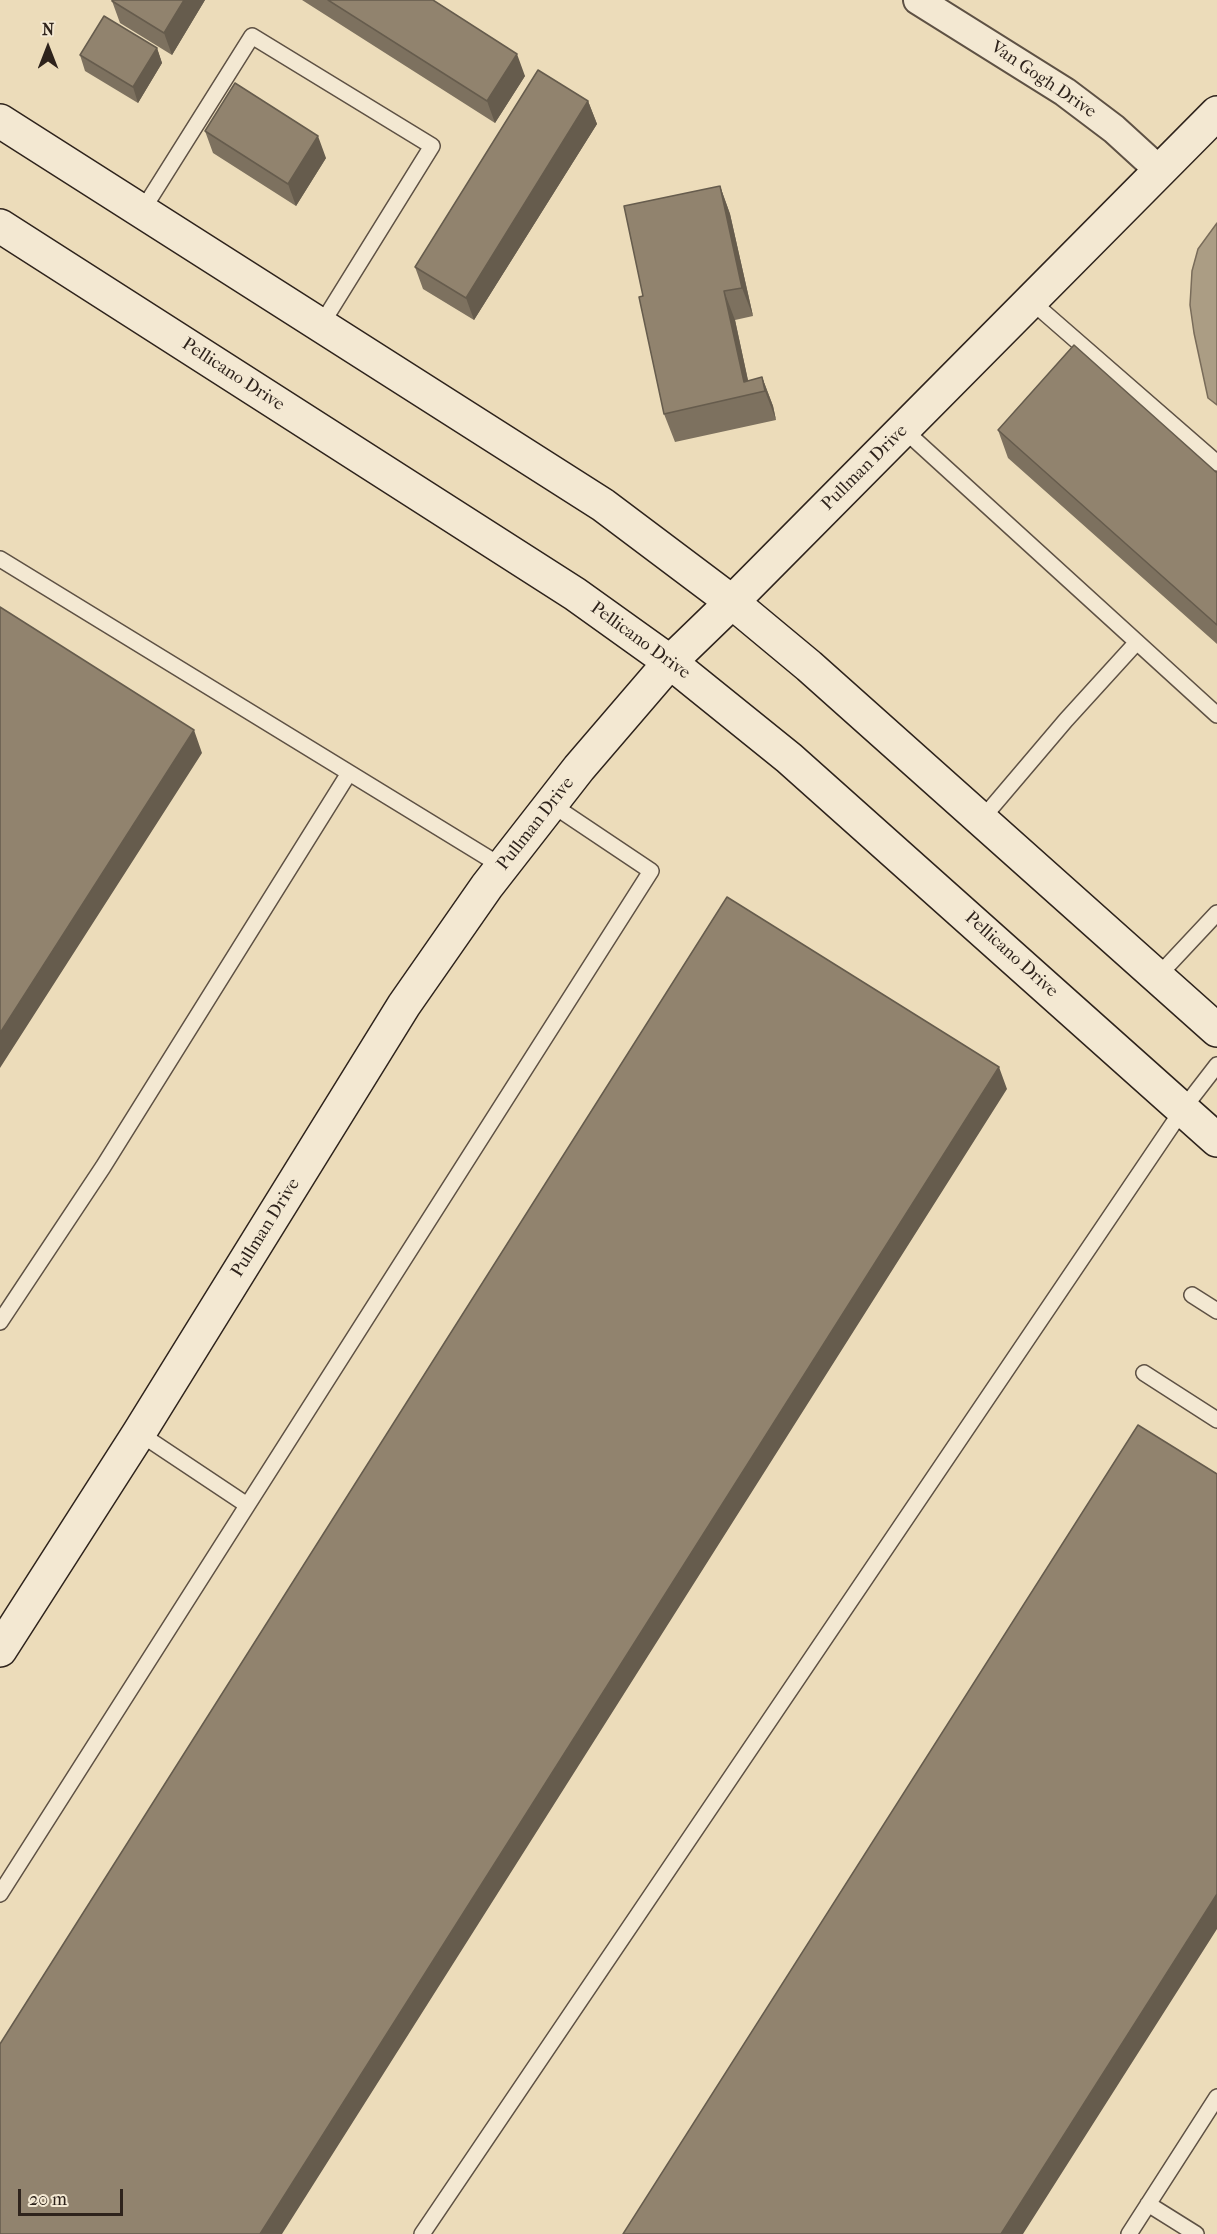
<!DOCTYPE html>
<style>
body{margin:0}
#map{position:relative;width:1217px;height:2234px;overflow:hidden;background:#ecdcba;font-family:"IM FELL French Canon",serif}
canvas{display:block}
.north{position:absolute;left:18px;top:18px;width:60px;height:60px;-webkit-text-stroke:4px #f3e8d2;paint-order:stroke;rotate:0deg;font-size:16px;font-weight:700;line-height:24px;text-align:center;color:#2e231c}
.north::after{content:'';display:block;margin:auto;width:21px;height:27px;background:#2e231c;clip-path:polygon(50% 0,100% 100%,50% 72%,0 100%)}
.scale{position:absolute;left:18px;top:2189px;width:105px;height:27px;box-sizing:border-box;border:3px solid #2e231c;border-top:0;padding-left:8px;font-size:18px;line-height:21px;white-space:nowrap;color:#2e231c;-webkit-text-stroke:4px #f3e8d2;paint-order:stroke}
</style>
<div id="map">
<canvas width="1217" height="2234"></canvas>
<div class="north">N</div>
<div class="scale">20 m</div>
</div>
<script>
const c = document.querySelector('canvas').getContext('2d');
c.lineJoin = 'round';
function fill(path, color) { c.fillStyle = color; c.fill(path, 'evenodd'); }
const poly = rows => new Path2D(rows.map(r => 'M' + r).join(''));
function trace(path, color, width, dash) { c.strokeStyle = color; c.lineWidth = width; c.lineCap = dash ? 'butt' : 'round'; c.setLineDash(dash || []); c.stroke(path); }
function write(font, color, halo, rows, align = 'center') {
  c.font = font + ' "IM FELL French Canon",serif'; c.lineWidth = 6; c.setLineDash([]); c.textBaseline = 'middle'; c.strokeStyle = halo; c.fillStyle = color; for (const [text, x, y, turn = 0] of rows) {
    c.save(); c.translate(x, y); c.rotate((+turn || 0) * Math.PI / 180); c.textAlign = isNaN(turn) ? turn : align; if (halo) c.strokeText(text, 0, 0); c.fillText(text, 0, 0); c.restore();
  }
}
const water = poly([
 [1217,223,1217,405,1208,398,1194,333,1190,305,1192,271,1198,249,1217,223]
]);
fill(water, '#ab9d84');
trace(water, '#796c5a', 1.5);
const lane = poly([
 [142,211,252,36,432,146,321,325],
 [1031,301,1217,463],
 [903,429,1217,715],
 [0,559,503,867],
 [981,820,1066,720,1137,642],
 [1157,977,1217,913],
 [1192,1295,1217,1311],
 [0,1322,103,1167,349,773],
 [1144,1373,1217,1420],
 [139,1433,247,1505],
 [0,1894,651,871,551,804],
 [1148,2204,1196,2234],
 [422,2234,1183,1109,1217,1065],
 [1129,2234,1217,2097]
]);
const street = poly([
 [918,0,1065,92,1114,129,1160,171]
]);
const secondary = poly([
 [0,121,603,505,732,602,809,666,1217,1030],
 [0,226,575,594,670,662,789,758,1217,1140],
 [0,1650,139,1433,404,1005,487,886,579,768,670,662,732,602,1217,113]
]);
trace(lane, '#5e5144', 18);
trace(street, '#5e5144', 32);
trace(secondary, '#2e231c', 36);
trace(lane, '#f3e8d2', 15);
trace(street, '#f3e8d2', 28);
trace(secondary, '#f3e8d2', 33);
fill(poly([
 [112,0,205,0,172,55,120,23,112,1],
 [302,0,433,0,525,76,495,123],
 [157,48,162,63,138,103,85,71,80,55],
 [588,101,597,124,474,320,423,289,415,267],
 [205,131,326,158,296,206,213,153],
 [720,186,730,214,753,316,735,320,748,381,762,377,773,406,776,420,675,442,664,414,643,296],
 [998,430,1217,473,1217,644,1008,458]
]), '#7d715f');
fill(poly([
 [184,0,205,0,172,55,164,33],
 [157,48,162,63,138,103,133,87],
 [517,54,525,76,495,123,487,101],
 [588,101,597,124,474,320,466,298],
 [318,136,326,158,296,206,288,184],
 [720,186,730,214,753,316,742,288],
 [724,291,735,320,751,394,744,382],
 [762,377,773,406,776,420,765,391],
 [194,730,202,753,0,1068,0,1033],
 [999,1067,1007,1089,282,2234,260,2234],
 [1217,1894,1217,1929,1023,2234,1001,2234]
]), '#665c4d');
const building = poly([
 [112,0,184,0,164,33,112,1,112,0],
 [328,0,433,0,517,54,487,101,328,0],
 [104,16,157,48,133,87,80,55,104,16],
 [538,70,588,101,466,298,415,267,538,70],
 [235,83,318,136,288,184,205,131,235,83],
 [720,186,742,288,724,291,744,382,762,377,765,391,664,414,639,297,643,296,624,206,720,186],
 [1074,345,1217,473,1217,625,998,430,1074,345],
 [0,607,194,730,0,1033,0,607],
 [727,897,999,1067,260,2234,0,2234,0,2044,727,897],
 [1138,1425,1217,1474,1217,1894,1001,2234,623,2234,1138,1425]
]);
fill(building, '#91836e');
trace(building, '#665c4d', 1.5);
write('18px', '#2e231c', '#f3e8d2', [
 ["Van Gogh Drive",1043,80,34],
 ["Pellicano Drive",233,375,33],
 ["Pullman Drive",865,468,-45],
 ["Pellicano Drive",640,641,36],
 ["Pullman Drive",536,824,-52],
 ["Pellicano Drive",1011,955,42],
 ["Pullman Drive",266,1228,-58]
]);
</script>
